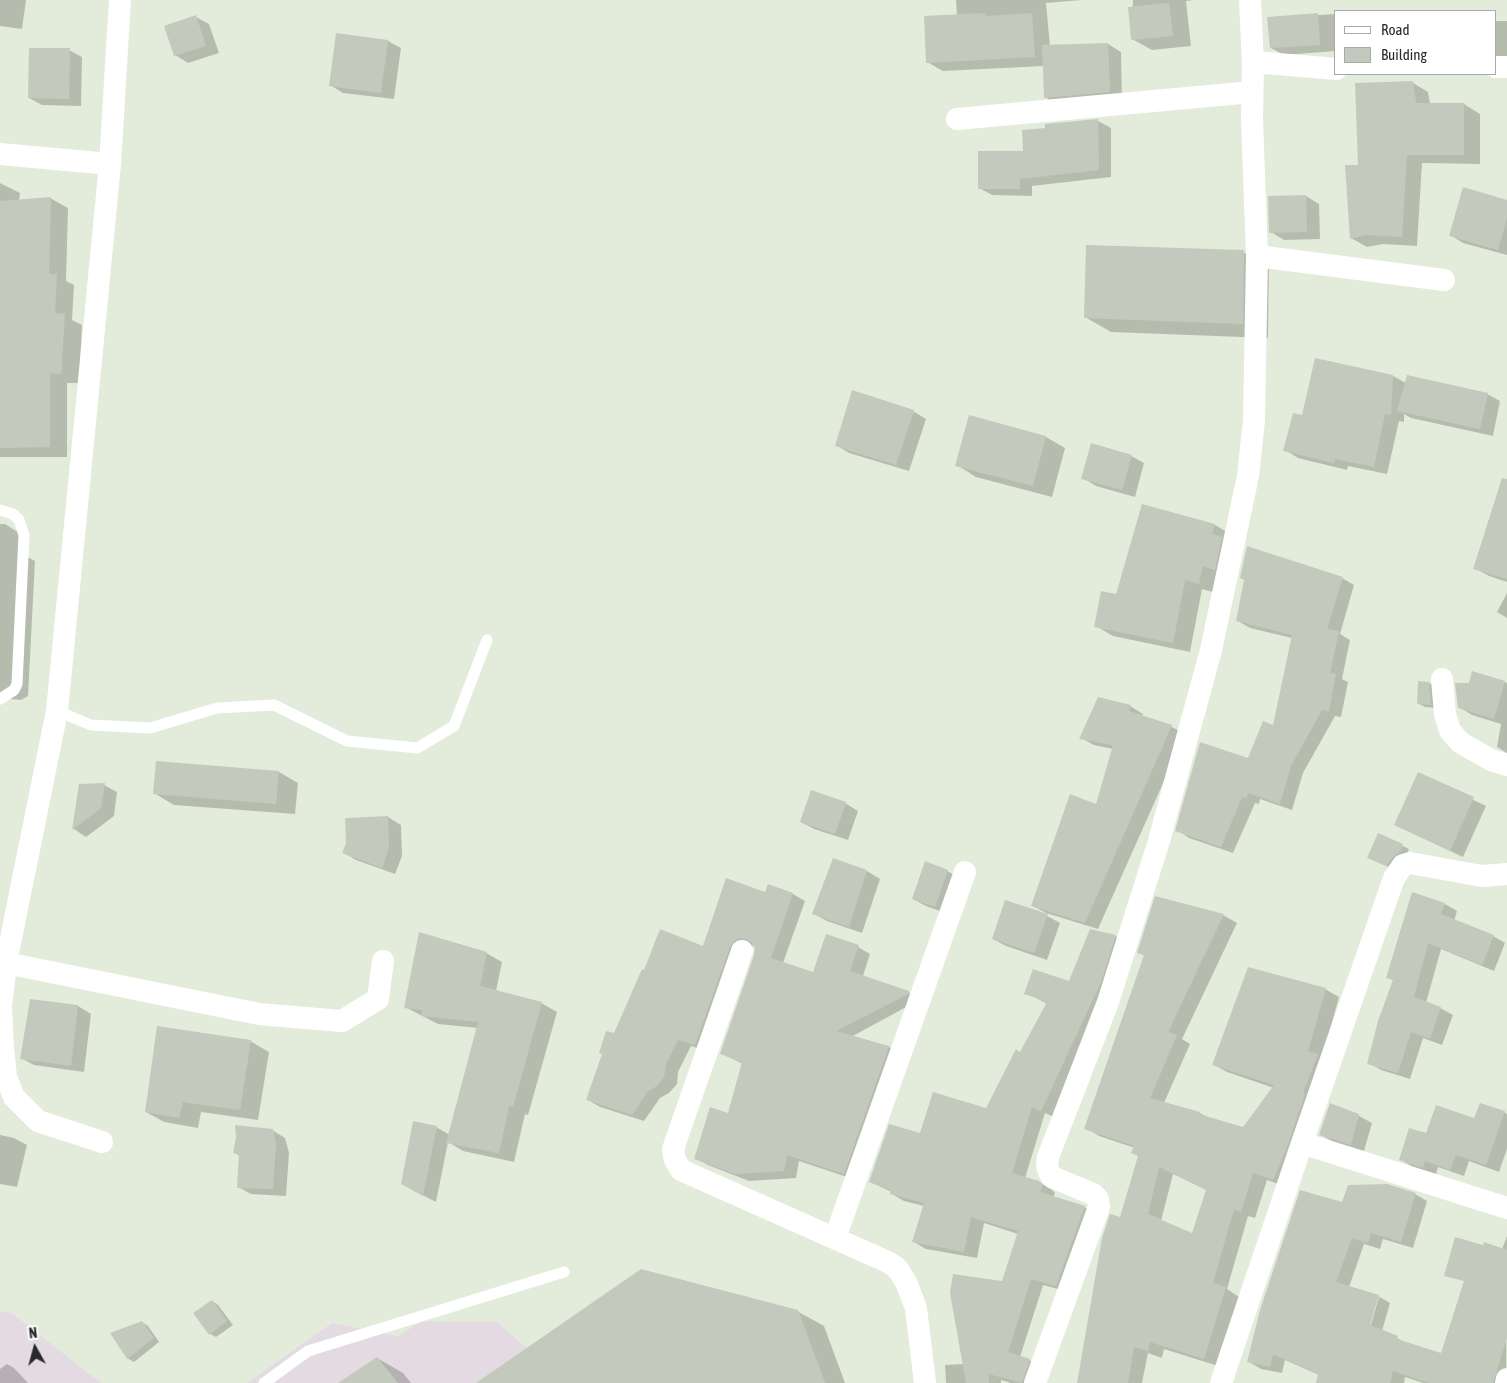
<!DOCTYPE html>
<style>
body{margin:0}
#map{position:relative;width:1507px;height:1383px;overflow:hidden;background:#e3ecda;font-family:"Asap Condensed",sans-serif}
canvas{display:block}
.legend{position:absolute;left:1334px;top:10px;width:162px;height:65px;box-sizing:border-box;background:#fff;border:1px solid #a9a9a9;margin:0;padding:6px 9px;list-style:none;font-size:15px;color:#292929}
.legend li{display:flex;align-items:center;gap:10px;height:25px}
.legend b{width:25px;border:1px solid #a9a9a9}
.north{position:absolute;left:10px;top:1323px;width:50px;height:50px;-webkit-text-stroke:4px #fff;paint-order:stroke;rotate:353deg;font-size:14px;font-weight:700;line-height:20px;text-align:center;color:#292929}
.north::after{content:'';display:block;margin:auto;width:18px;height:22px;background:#292929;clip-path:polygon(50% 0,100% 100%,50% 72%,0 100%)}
</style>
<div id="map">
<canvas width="1507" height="1383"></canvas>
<ul class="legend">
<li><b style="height:6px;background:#fff"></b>Road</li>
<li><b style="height:14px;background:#c3cabd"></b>Building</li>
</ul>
<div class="north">N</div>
</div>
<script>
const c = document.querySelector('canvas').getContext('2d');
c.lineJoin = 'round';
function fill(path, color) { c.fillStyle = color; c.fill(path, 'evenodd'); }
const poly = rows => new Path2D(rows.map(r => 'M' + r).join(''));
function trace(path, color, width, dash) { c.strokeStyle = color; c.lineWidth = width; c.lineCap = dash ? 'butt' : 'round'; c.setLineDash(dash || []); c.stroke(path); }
fill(poly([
 [9,1311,101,1383,0,1383,0,1312],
 [422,1321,497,1322,539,1359,550,1383,247,1383,332,1323,398,1336]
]), '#e4dbe2');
fill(poly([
 [0,0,26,0,22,29,0,26],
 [956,0,1082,0,1046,3,1050,46,1108,44,1121,52,1122,99,1058,105,1045,97,1044,66,943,71,927,62,957,16],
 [1133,0,1194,0,1186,1,1191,46,1152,50,1132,39],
 [1336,14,1336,51,1284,55,1271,48,1269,18],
 [196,17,209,24,219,53,188,63,175,55],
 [1496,21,1507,21,1507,69,1496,69],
 [388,41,401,48,394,99,343,93,330,85],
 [69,50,82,57,81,106,42,105,29,98],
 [1413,83,1428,92,1430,104,1464,104,1480,114,1480,164,1422,163,1417,246,1383,244,1367,247,1351,238,1359,166],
 [1098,121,1111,128,1111,177,1032,186,1032,196,992,195,979,188,1024,152,1047,129],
 [0,183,20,193,19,201,50,198,68,208,66,281,74,285,72,320,82,325,79,383,67,383,67,457,0,457],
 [1306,196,1319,204,1320,239,1284,240,1271,232],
 [1507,202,1507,255,1463,243,1450,235],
 [1243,252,1269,267,1268,338,1111,332,1085,317],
 [1393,376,1406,383,1487,394,1500,401,1493,436,1411,418,1404,414,1404,422,1399,421,1387,474,1348,466,1347,470,1298,458,1285,450],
 [913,411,926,419,909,471,849,453,836,445],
 [1046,437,1065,448,1052,497,976,477,957,465],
 [1131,456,1144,463,1135,497,1096,486,1083,478],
 [1142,505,1215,525,1232,535,1216,593,1202,589,1190,652,1113,636,1096,626,1117,596],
 [1507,519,1507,582,1489,576,1475,568],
 [0,524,5,524,24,536,22,554,35,561,28,696,21,700,0,698],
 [1342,578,1354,585,1340,634,1350,640,1342,679,1348,682,1341,717,1335,716,1303,773,1292,810,1260,799,1259,804,1255,803,1233,853,1189,838,1177,830,1249,759,1274,727,1292,638,1250,628,1238,621,1246,580],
 [1507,593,1507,618,1497,612],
 [1473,673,1507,683,1507,753,1497,747,1501,724,1472,715,1459,707],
 [1429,683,1435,686,1437,708,1425,707,1419,704],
 [1130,706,1143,714,1142,717,1172,727,1185,734,1098,929,1046,913,1033,906,1097,805,1113,749,1094,745,1081,738],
 [279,772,298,783,295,814,174,805,154,793],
 [1419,774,1486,806,1463,857,1395,825],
 [80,785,104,785,117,792,114,816,86,837,74,829],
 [845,803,858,811,848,840,814,829,801,822],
 [388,817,401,825,402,856,395,874,356,860,343,852],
 [1379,835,1409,849,1406,856,1393,869,1375,861],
 [834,860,867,871,880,879,862,933,827,921,814,914],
 [947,871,960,878,948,914,926,906,913,899],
 [769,886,793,894,805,901,783,963,814,974,858,947,870,954,863,976,908,992,921,999,851,1037,889,1047,901,1054,856,1180,799,1161,796,1178,749,1181,708,1165,696,1158,728,1114,743,1064,721,1053,756,956,755,945,745,948,708,1051,691,1046,678,1072,677,1084,669,1093,660,1098,644,1121,600,1107,588,1100,614,1035,645,971,704,948,766,893],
 [1445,904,1457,911,1454,921,1493,936,1505,943,1494,971,1441,949,1426,1003,1440,1008,1453,1015,1442,1045,1423,1038,1410,1079,1381,1070,1369,1063,1394,981,1387,977],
 [1223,915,1237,923,1182,1039,1190,1044,1164,1103,1200,1113,1209,1118,1243,1129,1274,1088,1227,1072,1213,1064,1325,989,1339,997,1287,1187,1267,1180,1255,1218,1248,1216,1227,1289,1239,1297,1218,1366,1164,1349,1162,1358,1148,1353,1142,1383,1079,1383,1121,1219,1139,1156,1135,1148,1099,1136,1086,1128,1145,956,1139,952],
 [1173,1174,1207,1190,1193,1235,1161,1221],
 [1047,916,1060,923,1047,960,1006,946,993,939],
 [1115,936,1128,943,1054,1117,1045,1113,1025,1178,1039,1182,1052,1190,1055,1193,1053,1198,1084,1207,1096,1214,1069,1292,1043,1285,1020,1357,1029,1360,1042,1367,1037,1383,1011,1383,1001,1380,1001,1383,946,1383,945,1365,964,1364,1003,1282,1018,1234,984,1223,977,1258,926,1249,914,1242,924,1206,904,1201,892,1194,892,1192,870,1182,921,1134,986,1109,1021,1053,1048,1004,1026,993,1070,983],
 [486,953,502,962,496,991,541,1003,557,1012,528,1115,525,1114,514,1162,463,1151,448,1142,436,1202,415,1191,436,1127,450,1135,478,1028,438,1024,405,1007],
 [31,1001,78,1006,91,1014,84,1072,34,1065,21,1058],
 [250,1041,269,1052,258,1120,201,1112,198,1128,164,1122,146,1112],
 [1330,1105,1359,1116,1372,1123,1364,1151,1333,1142,1320,1134],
 [1504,1112,1507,1114,1507,1149,1499,1172,1469,1161,1464,1176,1438,1167,1436,1174,1413,1167,1400,1159,1427,1135],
 [272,1130,285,1138,289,1153,286,1196,251,1194,238,1187,240,1156,235,1153],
 [0,1135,14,1138,27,1145,17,1187,0,1184],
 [1415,1194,1427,1201,1413,1248,1383,1239,1380,1249,1364,1244,1349,1287,1378,1296,1390,1303,1382,1331,1409,1344,1442,1354,1477,1315,1507,1236,1506,1383,1423,1383,1405,1377,1404,1383,1322,1383,1319,1375,1285,1360,1282,1373,1261,1369,1249,1362,1343,1204],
 [1377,1297,1379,1297,1369,1331,1367,1331],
 [212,1301,218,1305,233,1325,216,1337,210,1334],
 [797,1311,824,1326,845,1383,478,1383],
 [142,1322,148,1326,159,1342,134,1362,127,1358],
 [377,1358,403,1373,411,1383,340,1383],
 [7,1364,14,1368,28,1383,0,1383,0,1369]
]), '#0003');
fill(poly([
 [1169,3,1173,36,1131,40,1128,7],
 [985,13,985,16,1032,13,1035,57,926,63,924,16],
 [1318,13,1320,45,1270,48,1267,17],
 [196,15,206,46,174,56,164,26],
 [336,33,388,40,381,93,329,86],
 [1108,43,1110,92,1044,98,1042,45],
 [29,48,70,48,69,99,28,98],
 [1413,81,1416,103,1464,103,1464,155,1407,155,1402,237,1366,235,1350,239,1345,165,1358,165,1355,83],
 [1098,119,1099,170,1020,179,1020,189,978,189,978,151,1023,151,1022,130,1045,128,1045,124],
 [1463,187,1507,200,1507,218,1498,250,1449,236],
 [1306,195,1307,232,1269,233,1268,196],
 [51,197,49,274,57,274,55,313,65,314,61,374,50,373,50,447,0,448,0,201],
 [1086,245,1244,250,1243,324,1084,318],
 [1315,358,1393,375,1391,415,1385,414,1374,467,1335,459,1334,463,1283,451,1293,413,1302,415],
 [1407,375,1488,393,1480,429,1397,411],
 [852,390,914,410,896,465,835,446],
 [969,415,1046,436,1033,486,955,466],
 [1091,443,1132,455,1122,490,1081,479],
 [1502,478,1507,479,1507,579,1473,569],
 [1142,504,1215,524,1212,534,1222,537,1215,570,1203,566,1199,584,1185,580,1173,643,1094,627,1101,591,1116,594],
 [1247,546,1343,577,1327,629,1339,631,1330,673,1336,674,1329,711,1322,710,1291,766,1280,804,1248,793,1247,798,1242,797,1221,847,1175,831,1200,742,1248,758,1263,721,1273,725,1292,635,1236,621,1244,580,1240,578],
 [1472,671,1505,681,1494,719,1458,708,1455,683,1469,683],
 [1418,681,1429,682,1431,705,1417,704],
 [1098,697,1131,705,1129,711,1172,725,1085,923,1031,906,1070,794,1096,804,1113,745,1079,739],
 [156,761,279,771,276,804,153,794],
 [1418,772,1474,797,1450,851,1394,825],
 [105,783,101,808,72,830,79,784],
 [811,790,846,802,835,834,800,822],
 [388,816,389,848,382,868,342,853,346,843,345,818],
 [1378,833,1403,844,1400,852,1392,858,1386,866,1367,858],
 [833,858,867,870,849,927,812,914],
 [925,861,948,870,935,907,912,899],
 [726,878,765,892,768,884,793,893,771,958,813,972,826,934,859,945,850,971,909,991,908,994,836,1031,889,1046,844,1174,787,1155,784,1171,735,1174,694,1159,710,1107,728,1113,742,1062,720,1054,754,955,755,949,752,943,746,939,740,938,734,941,730,947,695,1045,678,1040,666,1064,664,1077,657,1086,648,1091,632,1115,586,1100,602,1054,599,1053,606,1031,614,1033,642,969,644,970,660,929,703,946],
 [1412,892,1445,903,1441,914,1494,935,1482,965,1428,943,1414,997,1441,1007,1430,1039,1411,1032,1398,1073,1367,1064,1378,1021,1393,980,1386,978],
 [1155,896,1224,914,1168,1032,1177,1035,1150,1098,1200,1112,1199,1114,1243,1127,1274,1085,1212,1065,1248,967,1326,988,1308,1051,1318,1054,1303,1093,1305,1094,1287,1147,1273,1180,1253,1173,1241,1212,1234,1209,1213,1283,1226,1287,1204,1359,1150,1342,1148,1351,1134,1347,1128,1383,1077,1383,1102,1238,1110,1214,1120,1217,1138,1156,1131,1153,1134,1146,1084,1129,1144,955,1137,953],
 [1159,1167,1206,1190,1192,1233,1148,1214],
 [1005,900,1048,914,1034,953,992,939],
 [1090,929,1116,935,1101,982,1041,1111,1032,1107,1012,1173,1039,1181,1043,1185,1040,1192,1085,1206,1056,1286,1031,1279,1008,1352,1030,1359,1022,1383,989,1374,989,1383,966,1383,950,1293,953,1274,1002,1281,1018,1231,971,1217,964,1252,912,1242,924,1203,890,1194,891,1190,869,1182,889,1124,920,1133,933,1092,986,1108,1016,1049,1020,1052,1047,1002,1024,994,1033,969,1069,981],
 [419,932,487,952,480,986,542,1002,513,1107,509,1106,499,1153,446,1143,478,1022,421,1016,422,1010,404,1008],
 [30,999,78,1005,71,1066,20,1059],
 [157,1026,251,1040,240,1110,183,1102,179,1118,145,1112],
 [1330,1103,1359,1114,1351,1145,1319,1135],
 [1480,1103,1505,1111,1486,1165,1456,1155,1450,1170,1425,1161,1423,1168,1399,1160,1409,1128,1426,1133,1436,1105,1474,1118],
 [413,1121,437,1126,423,1196,401,1184],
 [235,1125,273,1129,276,1145,273,1189,237,1188,239,1154,233,1153,236,1137],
 [1387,1184,1416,1193,1401,1242,1371,1233,1368,1243,1352,1238,1336,1282,1379,1295,1370,1325,1398,1336,1397,1339,1441,1353,1464,1281,1444,1276,1455,1237,1483,1245,1484,1242,1507,1250,1507,1338,1493,1383,1429,1383,1393,1371,1390,1383,1316,1383,1318,1374,1273,1354,1270,1367,1247,1362,1260,1310,1300,1190,1342,1202,1348,1185],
 [641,1269,798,1310,825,1383,476,1383],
 [212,1300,227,1321,209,1335,193,1313],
 [142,1321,154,1338,127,1359,110,1333],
 [377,1357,398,1383,338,1383]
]), '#c3cabd');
trace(poly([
 [0,510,13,514,19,520,24,535,17,684,14,690,0,699],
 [57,711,91,725,150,728,217,708,274,705,347,741,417,748,454,726,487,640],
 [264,1383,308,1351,564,1272]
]), '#fff', 11);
trace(poly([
 [120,0,110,164,57,711,6,963,259,1014,342,1021,378,999,383,961],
 [1253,64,1266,63,1336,69],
 [1496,67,1507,67],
 [957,119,1252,92],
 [0,154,110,164],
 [1257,256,1444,280],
 [1442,679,1445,714,1450,731,1461,743,1491,760,1507,765],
 [742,951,675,1143,673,1150,675,1160,681,1170,888,1262,897,1268,906,1282,916,1308,925,1383],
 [6,963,1,1006,3,1047,6,1077,14,1097,38,1121,102,1142],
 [1302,1143,1507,1208],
 [835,1238,965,872],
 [1035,1383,1099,1207,1098,1199,1093,1194,1052,1177,1049,1172,1047,1165,1048,1157,1108,1002,1159,841,1211,650,1248,476,1254,420,1257,256,1252,119,1253,64,1250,0],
 [1221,1383,1302,1143,1394,878,1403,865,1410,863,1482,876,1507,874],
 [1506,1383,1507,1379]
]), '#fff', 22);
</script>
